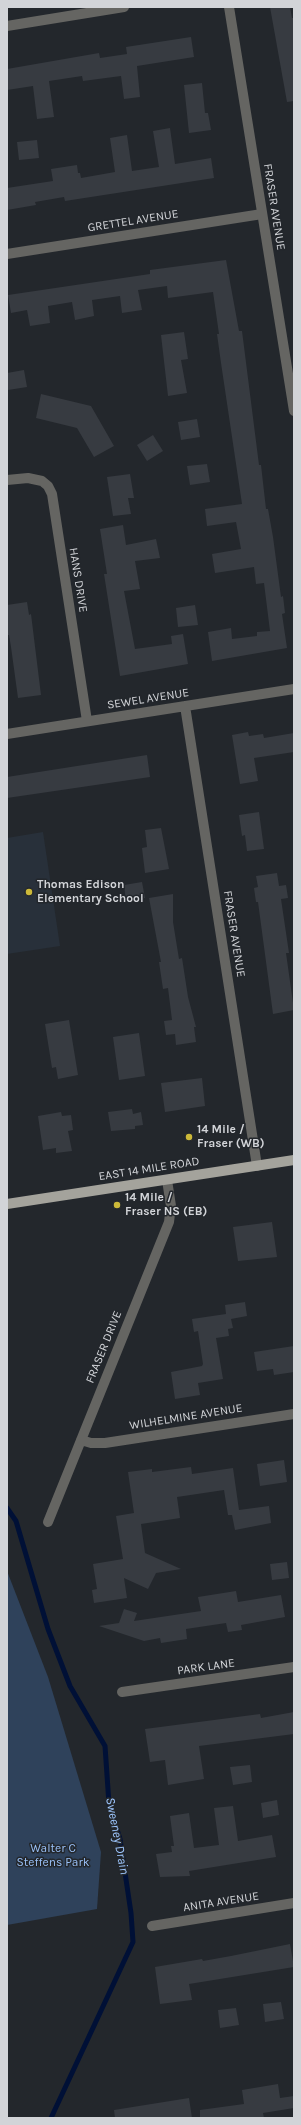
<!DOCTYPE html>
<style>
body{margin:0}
#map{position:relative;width:301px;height:2125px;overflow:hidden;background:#23272c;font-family:Karla,sans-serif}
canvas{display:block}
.frame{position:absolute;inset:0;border:8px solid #d2d4d8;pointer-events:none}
</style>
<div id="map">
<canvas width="301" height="2125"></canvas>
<div class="frame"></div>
</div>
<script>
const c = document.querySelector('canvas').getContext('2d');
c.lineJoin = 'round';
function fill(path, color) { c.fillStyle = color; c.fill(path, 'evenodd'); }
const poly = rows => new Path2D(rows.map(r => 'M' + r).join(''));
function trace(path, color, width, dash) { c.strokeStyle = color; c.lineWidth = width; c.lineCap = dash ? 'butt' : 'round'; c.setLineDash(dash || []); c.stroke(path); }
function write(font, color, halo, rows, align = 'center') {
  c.font = font + ' Karla,sans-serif'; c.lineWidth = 3; c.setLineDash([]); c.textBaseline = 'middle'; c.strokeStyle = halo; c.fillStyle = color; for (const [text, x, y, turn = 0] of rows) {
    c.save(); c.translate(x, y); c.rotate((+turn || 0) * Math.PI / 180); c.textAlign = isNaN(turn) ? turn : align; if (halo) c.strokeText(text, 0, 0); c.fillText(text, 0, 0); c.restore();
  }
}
fill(poly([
 [43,832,60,946,7,954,7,838]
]), '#28303a');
fill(poly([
 [7,1571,48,1677,101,1852,97,1909,7,1925]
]), '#2f425b');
trace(poly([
 [7,1508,16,1521,48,1629,70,1686,105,1746,109,1804,120,1839,131,1913,133,1942,51,2118]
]), '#001036', 5);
fill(poly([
 [270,7,290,7,292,18,294,18,294,101,287,102],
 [191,37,194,57,137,66,140,97,124,99,121,76,83,81,82,76,49,81,54,117,37,119,33,86,7,90,7,69,99,53,100,58,127,54,126,47],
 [202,83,205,113,208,113,211,130,189,133,184,85],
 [170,128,175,164,211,158,214,178,65,201,64,197,35,202,36,205,7,210,7,188,53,181,51,169,77,165,78,173,80,173,81,178,115,172,110,138,127,135,132,171,159,167,153,131],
 [37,140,39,158,19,160,17,142],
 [226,260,239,331,242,331,259,465,261,465,266,509,268,509,273,537,281,597,283,596,285,613,282,614,287,648,212,661,208,632,231,628,232,639,257,636,257,632,270,631,264,583,256,584,254,567,215,573,212,554,241,549,236,522,207,526,205,509,242,504,221,363,217,334,219,334,213,292,168,298,167,286,138,290,142,310,122,313,120,296,92,300,94,316,75,320,72,302,48,306,50,323,30,326,27,310,11,313,8,295,150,274,150,270],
 [184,332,188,359,181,360,187,393,168,396,161,335],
 [24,370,27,387,8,390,7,373],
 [41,394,91,406,114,446,94,457,77,428,36,418],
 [197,419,200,437,181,440,178,422],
 [153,435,163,451,147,461,137,445],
 [207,464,210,482,190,485,187,466],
 [130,474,134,498,128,498,131,514,113,516,107,477],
 [123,525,126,545,156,539,160,558,135,561,140,589,124,591,135,649,172,644,171,636,183,634,188,664,120,676,104,574,107,574,100,529],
 [27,602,29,615,31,614,41,695,18,698,11,647,9,635,7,635,7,605],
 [195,605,198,625,178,627,176,608],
 [248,732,249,736,263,734,264,738,294,733,294,752,254,758,258,781,240,784,232,735],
 [147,755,150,777,7,798,7,777],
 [259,812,264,849,247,851,245,835,242,836,239,815],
 [161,828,169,869,145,873,142,848,147,847,145,830],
 [277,873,279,886,286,885,288,898,281,899,289,953,286,953,294,1010,273,1014,258,902,256,902,254,888,258,887,256,876],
 [142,882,145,898,126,901,124,885],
 [173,894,173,922,179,959,182,958,188,997,196,1027,194,1027,196,1042,176,1045,175,1034,166,1035,164,1021,172,1020,168,988,163,989,159,962,161,962,149,898],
 [69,1020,78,1075,58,1079,56,1067,52,1068,45,1024],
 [139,1033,145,1076,119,1080,113,1037],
 [202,1078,205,1106,165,1112,161,1083],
 [132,1109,133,1114,141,1112,143,1125,135,1126,135,1129,111,1131,108,1112],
 [61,1112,62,1116,71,1115,73,1130,68,1131,72,1151,56,1153,56,1148,43,1150,38,1116],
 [272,1222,277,1257,238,1261,233,1227],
 [245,1302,247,1316,231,1319,233,1328,228,1329,229,1336,216,1338,223,1379,198,1383,200,1395,175,1399,171,1372,202,1366,203,1364,198,1331,194,1332,192,1319,226,1314,225,1305],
 [294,1346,294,1372,274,1375,273,1369,257,1371,254,1352],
 [284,1460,287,1482,260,1486,257,1464],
 [191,1467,192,1474,233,1468,239,1510,269,1506,271,1523,235,1530,232,1515,228,1515,224,1490,177,1497,180,1518,141,1524,145,1553,181,1569,156,1573,148,1589,124,1578,127,1598,94,1603,92,1590,97,1589,93,1564,123,1559,116,1516,134,1513,128,1472,152,1469,152,1472],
 [287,1562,289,1578,272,1580,270,1564],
 [236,1591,238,1602,281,1595,285,1617,241,1625,242,1630,228,1632,226,1623,186,1629,187,1639,161,1643,160,1638,144,1641,99,1626,119,1623,124,1609,137,1613,134,1621,201,1611,198,1597],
 [294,1712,294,1734,199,1746,204,1779,168,1785,165,1760,150,1762,145,1729,260,1714,261,1718],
 [250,1765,252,1782,233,1785,230,1767],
 [277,1800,279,1815,263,1818,261,1803],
 [233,1806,238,1841,272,1835,276,1857,189,1871,190,1876,160,1877,156,1854,172,1852,171,1846,174,1846,170,1816,189,1813,194,1848,219,1845,214,1808],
 [290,1944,294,1967,189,1984,192,2000,160,2004,155,1967,202,1959,203,1961,231,1956],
 [281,2002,284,2019,265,2022,263,2004],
 [236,2008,239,2025,220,2028,218,2010],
 [278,2084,280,2098,294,2096,294,2108,263,2113,264,2118,200,2118,200,2110,244,2104,242,2090],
 [189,2098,192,2118,115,2118,114,2110]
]), '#373b41');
trace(poly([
 [229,7,294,411],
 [7,26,124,7],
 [7,254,262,214],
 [7,480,28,478,42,481,48,486,52,494,87,721],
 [185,706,257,1166],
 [7,734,294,689],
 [81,1440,91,1443,105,1443,294,1414],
 [48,1522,169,1222,171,1206,167,1180],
 [122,1692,294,1667],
 [152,1926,294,1903]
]), '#656562', 10);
trace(poly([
 [7,1204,294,1160]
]), '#a4a39c', 10);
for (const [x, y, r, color] of [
 [29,892,4,"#ccb939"],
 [189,1137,4,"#ccb939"],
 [117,1205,4,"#ccb939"]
]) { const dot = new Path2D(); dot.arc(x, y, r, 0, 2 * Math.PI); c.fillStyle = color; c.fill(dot); trace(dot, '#23272c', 1.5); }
write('12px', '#d2d4d8', '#23272c', [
 ["FRASER AVENUE",274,207,81],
 ["GRETTEL AVENUE",133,221,-9],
 ["HANS DRIVE",78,580,81],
 ["SEWEL AVENUE",148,699,-9],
 ["FRASER AVENUE",234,934,81],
 ["EAST 14 MILE ROAD",149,1169,-9],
 ["FRASER DRIVE",104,1347,-68],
 ["WILHELMINE AVENUE",186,1417,-9],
 ["PARK LANE",206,1667,-8],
 ["ANITA AVENUE",221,1902,-9]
]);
write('bold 12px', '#d2d4d8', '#23272c', [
 ["Thomas Edison",37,885],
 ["Elementary School",37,899],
 ["14 Mile /",197,1130],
 ["Fraser (WB)",197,1144],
 ["14 Mile /",125,1198],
 ["Fraser NS (EB)",125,1212]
], 'left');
write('12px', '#99c0f7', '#23272c', [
 ["Walter C",53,1849],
 ["Steffens Park",53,1863]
]);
write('italic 13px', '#9dc5fc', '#23272c', [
 ["Sweeney Drain",117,1836,79]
]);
</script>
